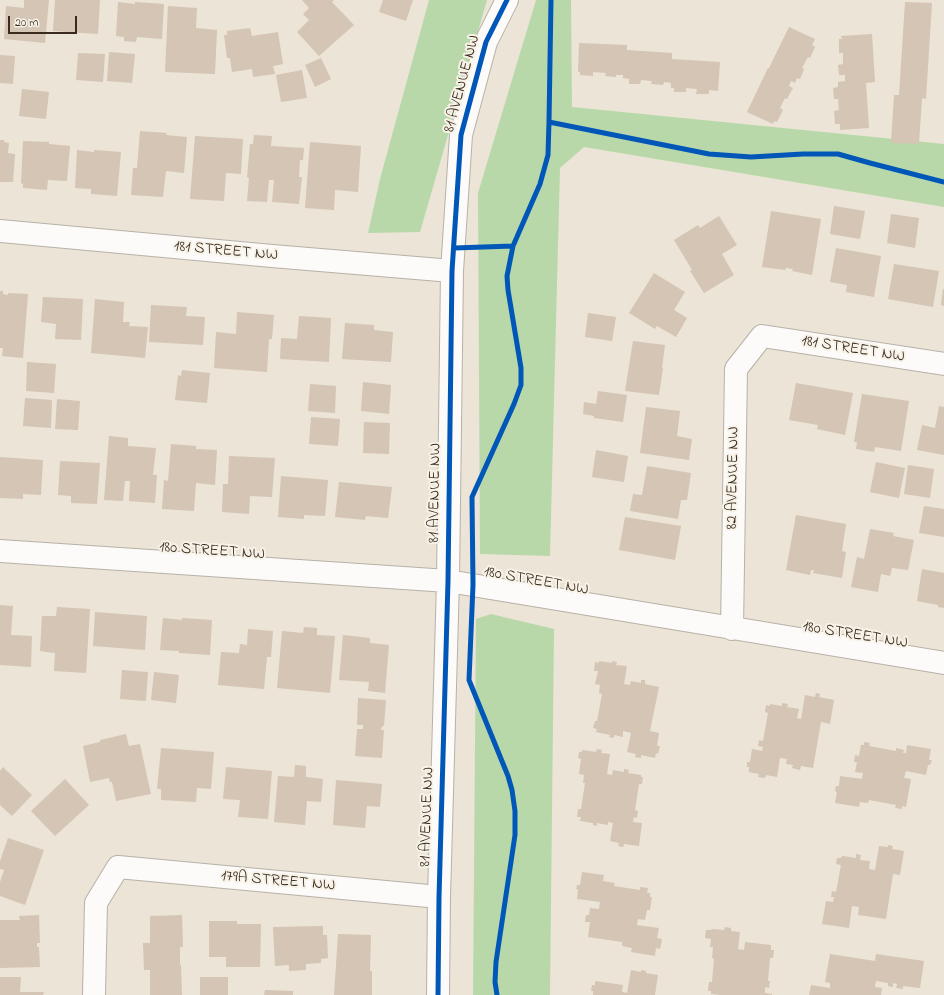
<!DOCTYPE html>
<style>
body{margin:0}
#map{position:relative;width:944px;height:995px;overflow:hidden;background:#ebe4d7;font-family:"Indie Flower",sans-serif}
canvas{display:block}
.scale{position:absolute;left:8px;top:16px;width:69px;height:18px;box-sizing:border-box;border:2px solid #3b2a1e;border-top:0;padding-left:5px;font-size:12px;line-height:14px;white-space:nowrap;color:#3b2a1e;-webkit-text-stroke:3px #f7f3e8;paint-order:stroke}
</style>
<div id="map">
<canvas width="944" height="995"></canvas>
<div class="scale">20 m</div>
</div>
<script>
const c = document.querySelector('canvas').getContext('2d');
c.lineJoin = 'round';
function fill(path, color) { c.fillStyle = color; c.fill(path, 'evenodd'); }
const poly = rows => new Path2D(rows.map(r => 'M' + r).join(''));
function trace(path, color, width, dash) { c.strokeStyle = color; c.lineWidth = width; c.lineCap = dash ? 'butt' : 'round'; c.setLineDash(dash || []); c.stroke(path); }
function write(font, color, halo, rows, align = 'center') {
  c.font = font + ' "Indie Flower",sans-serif'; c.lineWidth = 4; c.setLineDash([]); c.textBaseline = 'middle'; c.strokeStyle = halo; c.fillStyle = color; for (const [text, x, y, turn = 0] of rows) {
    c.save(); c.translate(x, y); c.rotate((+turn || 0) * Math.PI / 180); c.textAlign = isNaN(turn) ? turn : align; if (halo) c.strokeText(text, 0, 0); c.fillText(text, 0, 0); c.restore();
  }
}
fill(poly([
 [429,0,487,0,420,232,368,233,380,179],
 [536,0,571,0,572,107,944,144,944,207,584,147,560,168,550,556,480,554,478,193],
 [491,614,554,629,550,995,473,995,476,619]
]), '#b9d8aa');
fill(poly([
 [24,0,49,0,45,43,4,39,6,6,24,8],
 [55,0,100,0,98,34,53,31],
 [302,0,334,0,332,2,354,25,319,56,297,32,309,20,303,14,309,8],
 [383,0,413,0,406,21,379,12],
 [118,2,135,4,135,2,164,4,162,39,137,37,136,42,124,41,124,37,116,36],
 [905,2,932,3,926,99,922,98,919,144,891,143,894,95,899,95],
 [168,6,197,8,196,28,217,30,215,74,165,72],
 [789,27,815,39,812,45,815,47,810,58,808,57,802,68,804,69,800,79,797,78,795,83,791,81,789,86,793,88,787,99,785,98,780,108,783,110,777,122,774,121,773,124,747,112,768,68,769,68],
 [250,28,252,36,278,32,283,64,273,66,275,74,253,77,252,69,232,72,230,58,227,58,224,35,227,35,227,31],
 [872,34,875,82,866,83,869,128,840,130,840,124,835,124,834,111,839,110,838,99,834,99,833,88,838,87,838,82,845,81,845,75,839,75,838,65,843,64,843,53,839,53,839,39,842,39,841,36],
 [579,43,627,45,627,50,672,53,672,59,720,62,718,91,709,90,709,94,696,94,697,89,686,88,686,92,674,92,674,88,671,88,671,83,664,82,663,85,651,84,652,81,641,80,640,84,629,84,629,79,623,78,623,75,616,75,616,77,605,76,606,73,593,72,593,76,580,75,580,72,578,72],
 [109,52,135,54,132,83,107,81],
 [78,53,105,54,103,82,76,80],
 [0,55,15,56,13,84,0,83],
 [321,58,331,79,315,87,305,65],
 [302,70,307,98,281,102,276,75],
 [22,89,49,92,46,119,19,116],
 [140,131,167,133,166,135,187,137,184,173,166,171,163,197,131,195,133,168,137,168],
 [254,135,272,136,271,146,304,148,303,160,300,160,299,177,302,177,299,204,272,202,274,180,269,180,267,202,247,201,249,178,247,177,250,144,253,144],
 [195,136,243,139,241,174,226,173,224,201,190,199],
 [0,140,4,140,4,142,9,143,8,153,15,154,13,182,0,182],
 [23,141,49,142,49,144,70,146,67,181,48,180,47,190,23,188,23,184,21,183],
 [310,142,361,146,358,192,335,190,334,210,305,208],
 [77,150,94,152,94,150,121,152,117,196,91,194,91,189,75,188],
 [834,206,865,211,860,239,830,234],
 [771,211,821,219,812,275,792,271,793,269,786,268,785,270,762,267],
 [891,214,919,218,915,248,887,243],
 [719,216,737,245,722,254,734,275,704,293,690,271,692,270,674,240,698,225,700,228],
 [836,248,881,256,874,297,846,292,847,285,830,282],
 [894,264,939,271,933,307,888,299],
 [654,273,685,292,674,310,687,318,676,337,657,326,655,329,629,313],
 [943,289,944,289,944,306,941,305],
 [0,291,3,291,3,294,8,295,8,293,28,294,23,358,2,356,3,348,0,348],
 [43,297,83,299,81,340,55,339,56,324,41,322],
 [95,299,124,302,123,322,130,322,129,326,148,327,145,358,91,353],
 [151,305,187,307,186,316,205,317,203,345,149,342],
 [237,312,274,315,272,339,269,339,267,372,214,368,216,332,236,334],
 [588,313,616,317,612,341,585,337],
 [299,316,331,318,329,362,280,359,281,338,297,339],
 [345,323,374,325,374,330,393,332,391,362,342,359],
 [633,341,665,345,662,368,663,368,659,395,625,391],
 [27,362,56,364,54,393,26,391],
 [182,370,210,373,207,403,175,400,178,375,181,376],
 [363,382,391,385,389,414,361,411],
 [796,383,853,393,845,435,817,429,818,425,789,420],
 [310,384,336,386,335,413,308,411],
 [598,391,627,395,623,422,594,418,594,416,583,414,584,402,596,404],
 [862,394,909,401,901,451,875,447,874,452,856,449,857,442,854,442],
 [25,398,52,400,51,428,23,426],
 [57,399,80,401,78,430,55,429],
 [939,406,944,407,944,455,917,450,922,425,935,428],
 [646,407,680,411,677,436,692,439,689,460,640,453],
 [311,417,340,419,338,446,309,444],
 [364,422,390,423,389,454,363,453],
 [109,436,128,438,128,446,156,448,153,475,157,475,155,503,129,501,130,481,125,481,123,501,104,500],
 [171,444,196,446,196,449,217,450,215,485,196,483,194,511,162,509,164,480,168,481],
 [596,450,628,456,624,482,592,477],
 [229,456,275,458,272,497,250,496,249,514,222,512,223,484,228,484],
 [0,457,43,460,41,495,23,494,23,499,0,498],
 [60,461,100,463,97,504,71,503,71,496,58,495],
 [876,462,905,468,899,498,870,492],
 [908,465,934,469,930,498,904,494],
 [647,466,691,473,687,500,681,500,678,519,630,511,633,494,642,495],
 [281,476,328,480,325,516,304,515,304,519,278,517],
 [339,482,392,487,388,518,366,516,365,520,335,517],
 [924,506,944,509,944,537,919,533],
 [796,515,846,524,842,551,846,552,842,578,813,573,814,570,811,570,810,575,786,570],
 [625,517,681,526,675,560,619,550],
 [870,529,894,533,893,536,914,540,908,570,892,568,890,576,881,574,878,592,851,587,857,557,864,559],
 [922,569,944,573,944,608,938,607,938,605,917,601],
 [0,605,13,606,11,635,32,636,31,667,0,665],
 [57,607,90,609,86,673,54,671,55,653,40,651,42,616,56,616],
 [95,612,147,616,145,650,93,646],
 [163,618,182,620,182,618,212,620,210,655,179,653,179,651,160,650],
 [304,627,317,628,317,635,335,636,330,693,277,688,282,631,303,633],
 [248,629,273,631,271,657,267,657,264,689,218,685,221,652,239,653,240,644,247,645],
 [343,635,370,638,370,643,389,645,385,693,368,691,369,682,339,680],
 [599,661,612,663,612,661,617,662,616,665,627,666,624,684,630,685,631,681,641,683,641,680,645,680,645,684,659,687,650,731,659,733,657,746,660,746,658,754,656,753,655,758,641,755,641,758,635,757,636,754,627,752,631,733,623,731,623,737,614,735,614,738,609,737,610,735,596,732,597,729,593,728,595,721,597,721,602,694,599,693,600,685,595,684,598,671,594,671,595,662,599,663],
 [122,670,148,672,146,701,120,699],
 [154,672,179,675,176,703,151,700],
 [816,693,820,694,819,697,834,700,830,724,821,722,813,768,801,766,800,770,792,768,793,765,786,764,787,759,780,758,777,777,766,775,765,778,758,777,759,774,749,772,749,767,747,767,747,762,750,762,752,749,762,751,763,747,758,746,759,740,763,741,768,713,765,712,766,705,770,706,770,704,782,706,782,703,788,704,787,707,799,709,797,718,801,719,805,695,815,697],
 [358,698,386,700,384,726,382,726,381,730,384,730,382,758,355,756,357,729,363,729,363,725,357,725],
 [126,734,129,746,140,744,151,794,116,801,112,782,110,782,109,778,90,782,83,746,100,742,100,740],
 [864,742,870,743,869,746,896,751,896,748,904,750,903,753,906,753,907,745,931,749,929,760,932,760,930,765,928,765,926,775,906,771,904,778,911,779,906,807,902,806,902,809,895,808,896,805,869,800,868,803,860,802,859,807,835,803,837,792,835,791,836,786,839,786,840,776,862,779,863,773,855,772,857,762,854,762,855,755,859,756,861,745,864,745],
 [161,748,214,752,211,789,197,788,196,802,161,800,161,789,157,789],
 [597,749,602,750,601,753,610,754,607,774,612,775,613,770,624,772,624,769,629,770,628,773,641,775,641,777,643,777,642,784,639,784,635,810,638,811,637,818,634,817,633,822,642,823,639,846,624,844,623,847,618,846,619,843,610,841,613,823,608,822,608,825,597,823,597,826,593,825,593,823,580,821,581,817,577,817,578,809,581,809,585,783,583,783,584,775,579,774,581,759,578,758,579,752,582,752,582,750,596,752],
 [295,765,306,766,306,777,323,779,321,802,307,801,305,825,274,822,278,776,294,777],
 [3,767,32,795,12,816,0,805,0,771],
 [226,767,272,771,268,819,238,817,240,800,223,799],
 [65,779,89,805,55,836,31,811],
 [336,780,382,784,380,807,367,806,365,828,333,825],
 [8,838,44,850,25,905,0,896,0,882,4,870,0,869,0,861],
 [888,845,893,846,892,849,904,851,900,875,893,874,886,919,858,915,859,907,852,906,849,928,822,924,826,901,833,902,834,897,831,897,832,891,836,892,841,865,836,864,837,858,841,858,842,856,856,858,856,854,861,855,860,860,870,861,869,869,875,870,879,846,888,847],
 [582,872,604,875,603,881,615,883,614,886,640,890,640,887,648,888,647,893,650,893,650,897,652,897,650,910,647,910,645,920,638,919,637,925,659,928,657,938,662,939,660,949,656,948,655,956,631,952,632,948,622,946,622,942,588,937,590,922,585,922,586,915,589,915,590,908,599,909,600,902,577,899,578,889,576,889,577,885,580,885],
 [39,915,40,943,37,943,37,947,39,947,40,967,0,968,0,920,20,920,19,916],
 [182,915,183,947,180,947,180,965,181,965,182,995,150,995,150,970,144,970,143,943,150,943,150,916],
 [209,921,237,921,237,924,261,924,260,967,226,967,226,957,209,957],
 [323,926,323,935,327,935,328,958,321,959,321,963,306,964,306,970,289,971,289,965,275,966,273,927],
 [725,927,731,928,731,931,740,932,738,949,744,950,745,942,771,945,771,950,774,950,773,958,770,958,768,981,770,981,769,988,765,987,765,993,772,994,772,995,721,995,711,994,711,991,708,991,709,982,712,982,714,959,712,958,713,947,710,947,711,939,705,938,706,930,711,930,712,929,724,930],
 [338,934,371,935,370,971,372,971,372,995,334,995],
 [830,954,875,961,876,954,924,961,920,988,903,986,903,989,896,988,897,984,893,983,893,987,888,986,888,983,876,981,875,987,882,988,881,995,809,995,811,985,830,988,830,983,825,982],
 [631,970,641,972,641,970,646,971,646,973,658,975,655,995,593,995,593,991,591,991,592,985,595,985,595,981,623,985,622,992,627,993],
 [0,977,21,977,20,992,44,992,43,995,0,995],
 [200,977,228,977,228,995,200,995],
 [265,990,293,991,293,995,264,995]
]), '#d4c5b5');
const minor = poly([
 [0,231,272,256,452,271],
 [0,551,448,581,944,663],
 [732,629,736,369,762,336,944,364],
 [94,995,96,903,118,867,439,897],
 [438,995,439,897,448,581,452,271,461,135,486,42,507,0]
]);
trace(minor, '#b7b1a8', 24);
trace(minor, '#fcfbf9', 22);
trace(poly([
 [549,122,709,154,751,157,803,154,838,154,870,163,944,182],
 [454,248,513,246],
 [438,995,439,897,448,581,452,271,461,135,486,42,507,0],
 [497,995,495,982,496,962,515,835,515,811,512,790,508,776,469,680,473,585,472,497,514,404,521,385,521,368,508,290,507,276,513,246,540,184,548,155,549,122,551,0]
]), '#0057b8', 5);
write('16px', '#3b2a1e', '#f7f3e8', [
 ["81 AVENUE NW",463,84,-75],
 ["181 STREET NW",226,252,5],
 ["181 STREET NW",853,350,9],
 ["82 AVENUE NW",734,478,-89],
 ["81 AVENUE NW",436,493,-89],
 ["180 STREET NW",212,552,4],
 ["180 STREET NW",536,582,10],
 ["180 STREET NW",855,636,9],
 ["81 AVENUE NW",428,817,-88],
 ["179A STREET NW",278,882,5]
]);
</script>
